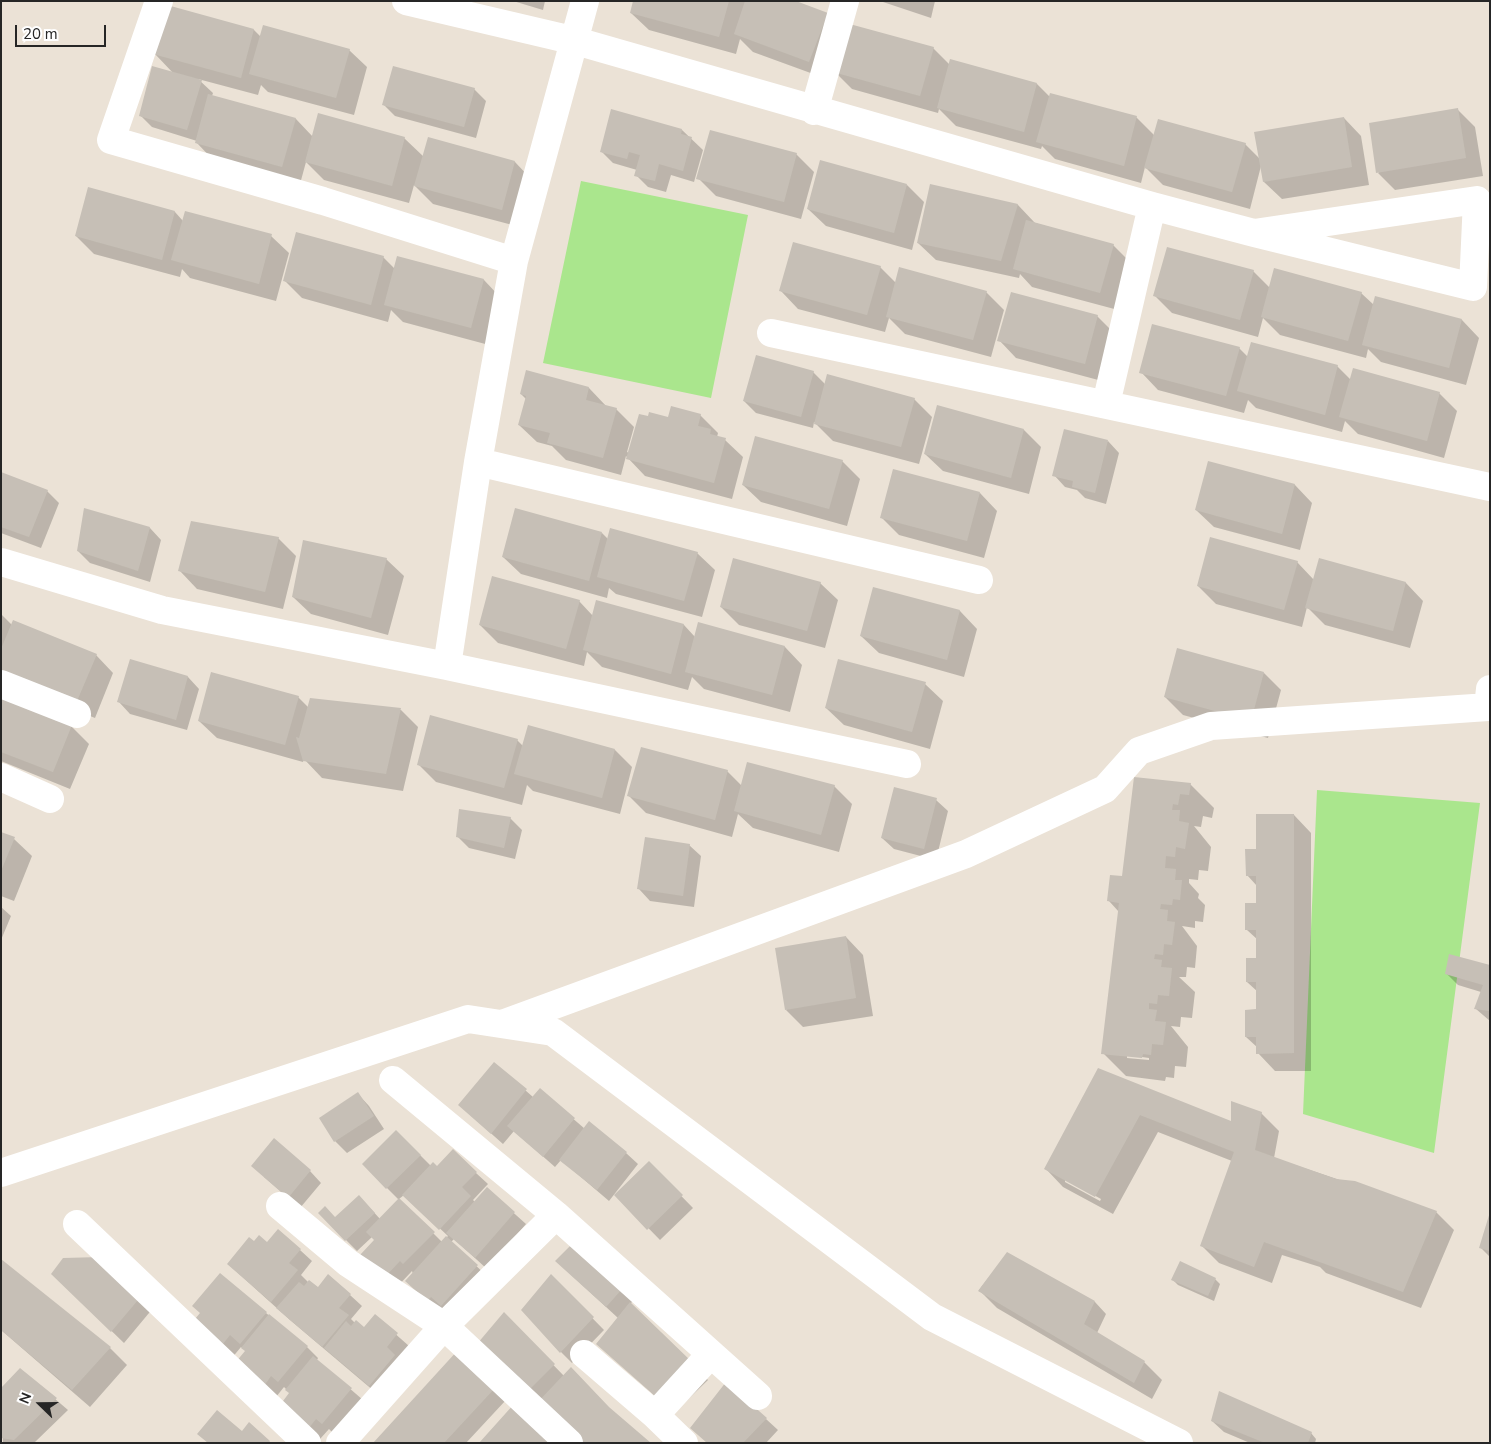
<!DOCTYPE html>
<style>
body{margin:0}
#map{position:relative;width:1491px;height:1444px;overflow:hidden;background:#ebe2d6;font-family:"Nunito Sans",sans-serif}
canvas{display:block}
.frame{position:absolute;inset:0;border:2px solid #262626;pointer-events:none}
.north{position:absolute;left:15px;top:1379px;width:50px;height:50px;-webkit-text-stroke:4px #fff;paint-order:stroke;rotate:292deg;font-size:14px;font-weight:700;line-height:20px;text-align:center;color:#262626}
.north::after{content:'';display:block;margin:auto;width:18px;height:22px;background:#262626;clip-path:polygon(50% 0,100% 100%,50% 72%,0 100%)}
.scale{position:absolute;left:15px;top:25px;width:91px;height:22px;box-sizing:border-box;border:2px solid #262626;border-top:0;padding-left:6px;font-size:15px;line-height:18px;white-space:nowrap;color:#262626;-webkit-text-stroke:4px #fff;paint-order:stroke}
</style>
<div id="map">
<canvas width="1491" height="1444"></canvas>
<div class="frame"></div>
<div class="north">N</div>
<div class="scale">20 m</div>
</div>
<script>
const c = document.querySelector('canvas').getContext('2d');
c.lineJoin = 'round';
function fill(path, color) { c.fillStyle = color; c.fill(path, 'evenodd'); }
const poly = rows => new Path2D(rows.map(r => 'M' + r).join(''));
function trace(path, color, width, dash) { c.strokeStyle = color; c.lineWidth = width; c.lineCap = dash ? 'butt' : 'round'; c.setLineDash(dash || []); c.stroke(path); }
fill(poly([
 [581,181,748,215,711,398,543,363],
 [1317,790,1480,803,1434,1153,1303,1114]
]), '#aae68d');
fill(poly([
 [513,1,545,1,543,10],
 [635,1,792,1,827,14,845,32,933,48,950,65,1037,84,1050,97,1136,117,1155,136,1245,144,1260,159,1344,118,1361,136,1369,185,1282,199,1264,182,1261,166,1250,209,1163,185,1145,167,1141,183,1055,159,1042,146,1041,149,956,126,939,109,938,113,852,89,835,72,827,79,753,52,740,39,736,54,649,30,631,13],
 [880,1,935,1,931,18],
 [168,6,254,30,261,37,349,50,367,67,354,115,268,92,261,85,258,95,198,79,213,93,212,96,296,119,313,137,404,138,424,157,515,162,532,180,520,227,433,204,414,185,409,203,324,180,306,162,300,184,214,161,197,143,197,141,152,127,140,115,174,74,155,54],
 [474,89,486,101,476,138,395,116,384,105],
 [1457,109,1475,127,1483,176,1395,190,1378,173],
 [682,130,703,150,694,182,671,175,666,192,648,187,636,175,637,170,613,163,601,151],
 [796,154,814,172,801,219,716,196,698,178],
 [907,185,924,202,912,250,826,226,808,209],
 [931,185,1018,205,1035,223,1113,245,1131,263,1118,310,1032,287,1020,274,1019,278,936,260,918,243],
 [89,189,175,212,183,221,271,236,289,253,276,301,190,278,182,269,180,277,94,254,76,236],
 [383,257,395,269,398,257,484,280,501,298,489,345,403,322,391,310,388,322,302,298,285,281],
 [880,267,896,283,986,292,1004,310,991,357,905,334,889,318,885,332,798,309,781,291],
 [1253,271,1270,288,1361,293,1374,305,1462,320,1479,338,1466,385,1381,362,1368,349,1366,358,1280,335,1263,318,1258,337,1172,313,1155,296],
 [1097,316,1115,334,1102,381,1016,358,999,340],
 [1239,348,1248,357,1337,366,1351,380,1439,393,1457,411,1444,458,1358,434,1345,421,1342,432,1256,408,1248,400,1244,413,1158,390,1141,372],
 [813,372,826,385,914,399,932,417,919,464,833,441,814,422,813,428,756,413,744,401],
 [589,388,607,407,616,409,634,427,627,452,629,453,700,415,718,433,717,437,725,440,743,457,732,499,645,476,626,456,621,475,566,460,552,446,537,442,519,425,526,399,521,394],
 [938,406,1024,430,1041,447,1029,494,943,471,925,454],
 [1108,441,1119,453,1106,504,1085,498,1077,490,1065,487,1054,475],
 [842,461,860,479,847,526,761,502,743,485],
 [1209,462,1295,485,1312,503,1300,550,1214,527,1196,510],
 [1,474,47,491,59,503,41,548,1,533],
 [980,493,997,511,984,558,899,535,881,517],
 [150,528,161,540,150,582,90,563,78,551],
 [602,533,608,539,697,553,715,570,702,617,616,594,609,588,607,598,521,574,503,557],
 [278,538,296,556,283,609,197,589,180,571],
 [386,559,404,576,388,635,311,614,293,597],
 [1297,562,1314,580,1406,583,1423,601,1410,648,1325,625,1307,607,1302,627,1216,604,1198,586],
 [820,583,838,600,825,648,739,625,721,607],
 [874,588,960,611,977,629,964,677,879,653,861,636],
 [579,601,593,616,684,625,695,637,785,647,802,665,790,712,704,689,692,677,688,690,602,667,587,652,584,666,498,643,480,625],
 [1,614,12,625,96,655,113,673,95,718,13,685,1,673],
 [131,661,188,677,199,689,187,730,130,714,119,702],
 [1264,673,1281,690,1268,738,1183,715,1165,697],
 [925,684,943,701,930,749,844,725,826,708],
 [298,697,309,708,311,699,401,710,418,727,403,791,322,778,304,759,303,762,217,738,199,721],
 [1,698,71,726,89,744,70,789,1,761],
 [517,740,523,746,615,750,632,767,620,814,533,791,527,785,522,805,436,782,418,764],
 [727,771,742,786,834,786,852,804,839,852,753,828,738,814,732,837,646,813,629,796],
 [1135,778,1190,784,1214,808,1212,818,1203,816,1201,827,1194,826,1211,847,1208,871,1199,870,1198,880,1189,879,1189,883,1199,894,1198,898,1205,905,1203,922,1195,921,1195,928,1182,926,1197,946,1195,968,1187,967,1186,977,1179,977,1195,992,1192,1018,1181,1017,1180,1027,1171,1026,1188,1047,1186,1067,1175,1066,1174,1078,1166,1077,1165,1081,1126,1076,1103,1053,1119,912,1109,901,1123,878],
 [1127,1055,1149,1058,1149,1060,1127,1058],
 [936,800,948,811,936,860,894,849,882,838],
 [1294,815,1311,833,1311,1071,1275,1071,1258,1053,1258,1048,1246,1037,1258,1011,1258,992,1247,982,1258,959,1258,940,1247,930,1258,904,1257,886,1247,875,1258,850],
 [510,818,522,830,515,859,469,848,457,836],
 [1,833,14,839,32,856,14,901,1,896],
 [689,845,701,856,694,907,650,901,639,889],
 [1,907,11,916,1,940],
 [846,937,863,955,873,1016,803,1027,786,1010],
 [1490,966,1490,1021,1476,1009,1481,992,1458,985,1446,973],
 [494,1063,533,1097,540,1090,585,1129,626,1153,638,1164,609,1201,561,1160,555,1167,514,1131,503,1144,459,1105],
 [1099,1070,1232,1123,1261,1113,1279,1131,1274,1158,1436,1212,1454,1230,1421,1308,1326,1273,1320,1267,1282,1255,1272,1283,1219,1263,1201,1245,1232,1161,1158,1132,1113,1214,1063,1187,1046,1169],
 [1065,1179,1101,1199,1100,1201,1065,1182],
 [358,1094,369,1106,384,1129,347,1153,335,1141,320,1118],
 [396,1131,431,1166,476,1173,488,1184,473,1200,475,1202,487,1189,526,1224,487,1269,454,1239,451,1242,489,1278,439,1312,419,1292,412,1271,396,1288,362,1255,375,1240,372,1237,357,1251,346,1240,336,1218,371,1209,380,1219,399,1200,363,1164],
 [404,1195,448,1236,442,1242,399,1199],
 [649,1163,693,1208,660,1240,616,1195],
 [310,1171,321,1183,300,1208,264,1177],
 [1490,1215,1490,1257,1481,1248],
 [254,1243,300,1250,312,1261,301,1275,309,1283,318,1289,350,1295,362,1306,351,1319,355,1323,364,1329,375,1316,409,1346,381,1397,290,1320,228,1264],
 [570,1248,634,1300,630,1304,708,1380,674,1413,598,1344,618,1318,568,1272],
 [1007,1254,1095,1302,1106,1314,1097,1333,1144,1362,1162,1380,1152,1399,997,1308,979,1290],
 [64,1259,154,1307,124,1343,64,1285],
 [1,1261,110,1348,127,1365,90,1407,1,1330],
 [551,1276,604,1330,572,1363,561,1352],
 [1215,1279,1220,1284,1214,1301,1178,1285,1173,1280],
 [266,1313,307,1347,318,1358,317,1360,363,1400,335,1435,329,1429,320,1439,293,1417,290,1393,284,1387,276,1397,248,1374,246,1351,241,1347,231,1359,204,1337],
 [504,1314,564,1376,580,1443,479,1344],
 [458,1351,506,1400,466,1443,375,1443],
 [20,1369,68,1410,34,1443,3,1443,1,1390],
 [1220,1392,1311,1433,1316,1439,1315,1443,1250,1443,1224,1432,1212,1421],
 [766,1419,778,1430,766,1443,707,1443]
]), '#0003');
fill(poly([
 [633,1,729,1,719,37,630,13],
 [745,1,796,1,828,13,809,62,734,34],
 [167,5,254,29,241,78,153,54],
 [846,23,934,47,920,96,833,72],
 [263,25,350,49,336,98,249,74],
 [950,59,1037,83,1024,132,937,108],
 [152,66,202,80,187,130,139,116],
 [393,66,475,88,464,127,382,105],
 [1050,93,1137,116,1124,166,1036,142],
 [208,94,296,118,282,167,195,143],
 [1458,108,1466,158,1376,173,1369,123],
 [611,109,682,129,681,134,692,137,683,171,659,164,655,181,634,176,640,155,629,152,627,159,600,152],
 [318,113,405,137,392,186,305,162],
 [1344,117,1352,167,1263,182,1254,132],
 [1158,119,1246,143,1232,192,1144,168],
 [710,130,797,153,784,202,696,179],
 [428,137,515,161,502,210,414,186],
 [820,160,907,184,894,233,807,209],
 [930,184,1018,204,1001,261,917,243],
 [88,187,175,211,162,260,75,236],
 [185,211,272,234,259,284,171,260],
 [1026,220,1114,244,1100,293,1013,269],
 [296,232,384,256,371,305,283,281],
 [793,242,881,266,867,315,779,291],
 [1167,247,1254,270,1240,320,1153,296],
 [397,256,484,279,471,328,384,305],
 [899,267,987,291,973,340,886,317],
 [1274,268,1362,292,1348,341,1261,317],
 [1011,292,1098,315,1085,364,997,341],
 [1375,296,1462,319,1449,368,1362,345],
 [1152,324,1240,347,1226,396,1139,373],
 [1251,342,1338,365,1325,415,1237,391],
 [756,355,814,371,801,417,743,401],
 [1353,368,1440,392,1427,441,1339,417],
 [526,370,589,387,586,400,617,408,603,458,547,443,550,433,518,425,526,396,520,394],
 [827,374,915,398,901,447,814,424],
 [937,405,1024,429,1011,478,924,454],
 [671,406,701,414,698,426,711,429,710,434,726,438,714,483,626,459,639,414,648,416,649,412,668,417],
 [1064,429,1108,440,1095,493,1072,487,1073,481,1052,476],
 [755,436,843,460,829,509,742,485],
 [1208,461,1295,484,1282,534,1195,510],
 [893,469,980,492,967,541,880,518],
 [1,472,48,490,29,537,1,527],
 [84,508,150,527,138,571,77,551],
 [515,508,602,532,589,581,502,557],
 [191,521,279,537,265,592,178,571],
 [610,528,698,552,684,601,597,577],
 [1210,537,1298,561,1284,610,1197,586],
 [303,540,387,558,371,618,292,597],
 [733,558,821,582,807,631,720,607],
 [1319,558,1406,582,1393,631,1305,608],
 [492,576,580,600,566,649,479,625],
 [873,587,960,610,947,660,860,636],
 [596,600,684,624,671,674,583,650],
 [13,620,97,654,77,701,1,671,1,649],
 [698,622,785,646,772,695,685,672],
 [1177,648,1264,672,1251,721,1164,697],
 [130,659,188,676,176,720,117,702],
 [838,659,926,682,912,732,825,708],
 [211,672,299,696,285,745,198,721],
 [1,696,72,725,53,772,1,752],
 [310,698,401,708,386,774,303,761,296,737,299,738],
 [430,715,518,739,504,788,417,765],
 [528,725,615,749,602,798,514,774],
 [641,747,728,770,715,820,627,796],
 [747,762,835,785,821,835,734,811],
 [1134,777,1191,783,1189,795,1180,794,1178,805,1173,804,1172,810,1180,810,1179,821,1189,823,1185,849,1176,847,1175,857,1166,856,1165,868,1176,869,1175,880,1182,880,1180,900,1173,899,1172,905,1161,904,1160,909,1168,910,1167,921,1175,922,1172,945,1164,944,1163,955,1155,954,1154,959,1162,960,1161,967,1172,968,1169,996,1158,995,1157,1004,1149,1003,1149,1009,1157,1010,1155,1021,1166,1022,1163,1045,1152,1044,1151,1055,1143,1054,1142,1058,1101,1054,1119,903,1107,901,1110,875,1122,876],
 [894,787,937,798,924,849,881,838],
 [459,809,511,817,504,848,456,837],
 [1256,814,1294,814,1294,1053,1256,1054,1256,1037,1245,1037,1245,1010,1256,1009,1256,982,1246,982,1246,958,1256,958,1256,930,1245,930,1245,903,1256,903,1256,876,1246,876,1245,849,1256,849],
 [1,832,15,837,1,871],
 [645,837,690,844,683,896,637,889],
 [846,936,856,998,785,1010,775,948],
 [1449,954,1490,965,1490,1011,1474,1009,1483,985,1445,974],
 [494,1062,527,1089,491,1134,458,1105],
 [1098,1068,1231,1121,1231,1101,1262,1112,1255,1150,1336,1179,1355,1181,1437,1211,1403,1292,1264,1242,1254,1267,1200,1246,1234,1152,1140,1115,1095,1197,1044,1169],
 [540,1088,575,1118,543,1157,507,1126],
 [358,1092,374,1116,334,1142,319,1118],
 [589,1121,627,1152,597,1190,559,1160],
 [396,1130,421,1155,386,1189,362,1164],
 [274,1138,311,1170,288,1198,251,1166],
 [453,1149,477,1172,462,1187,471,1196,439,1230,402,1195,433,1162,437,1166],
 [649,1161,683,1195,647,1230,614,1195],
 [487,1187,515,1212,475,1258,446,1233],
 [359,1195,375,1213,345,1241,318,1213,325,1206,335,1217],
 [399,1198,435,1232,403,1264,400,1261,384,1278,360,1255,374,1240,366,1232],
 [1490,1212,1490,1251,1479,1248],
 [278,1229,301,1249,289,1263,298,1270,271,1302,227,1264,249,1237,254,1241,259,1235,267,1242],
 [446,1236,478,1265,441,1306,431,1297,427,1301,405,1281],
 [570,1246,623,1288,606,1307,555,1261],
 [1007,1252,1095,1301,1084,1324,1145,1361,1134,1383,978,1291],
 [101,1257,143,1294,111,1332,51,1274,63,1258],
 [1,1259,111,1347,72,1390,1,1330],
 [1180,1261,1216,1278,1208,1296,1171,1280],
 [220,1273,267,1312,240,1344,230,1335,219,1349,190,1325,200,1313,192,1306],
 [328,1274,351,1294,339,1308,349,1315,322,1347,276,1308,299,1282,304,1286,309,1280,318,1287],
 [551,1274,594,1317,560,1353,521,1310],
 [630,1302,692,1362,655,1396,596,1344],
 [504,1312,555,1364,526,1393,477,1344],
 [269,1314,308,1346,278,1382,271,1376,264,1386,235,1363,245,1351,241,1348],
 [375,1314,398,1333,387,1347,395,1355,369,1386,324,1348,346,1321,351,1326,356,1320,364,1327],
 [458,1350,495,1388,444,1443,373,1443],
 [313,1356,352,1388,322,1424,316,1419,308,1429,280,1405,289,1393,285,1390],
 [571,1367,609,1407,651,1443,579,1443,537,1403],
 [20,1368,57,1398,14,1440,1,1438,1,1388],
 [726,1382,767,1418,743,1443,707,1443,690,1428],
 [1219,1391,1312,1432,1308,1443,1265,1443,1211,1421],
 [514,1404,552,1443,479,1443],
 [217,1410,242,1431,249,1422,270,1441,269,1443,208,1443,197,1434]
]), '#c6bfb6');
trace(poly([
 [159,1,111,140,323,201,514,261,585,1],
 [406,1,576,41,1152,206,1254,233,1473,287,1477,200,1254,233],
 [814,111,845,1],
 [771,333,1490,487],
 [1106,404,1152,206],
 [478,462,979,580],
 [1,562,162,610,447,666,478,462,514,261],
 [447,666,907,764],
 [1,684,77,714],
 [1,777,50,799],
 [505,1023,966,854,1105,789,1139,751,1211,726,1488,707,1490,689],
 [1,1173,468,1019,553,1032,932,1317,1179,1443],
 [280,1206,348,1263,444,1326,569,1443],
 [556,1215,758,1396],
 [77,1224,307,1443],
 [584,1354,655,1415,710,1355],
 [655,1415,684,1443],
 [340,1443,444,1326,556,1215,393,1080]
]), '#fff', 28);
</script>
